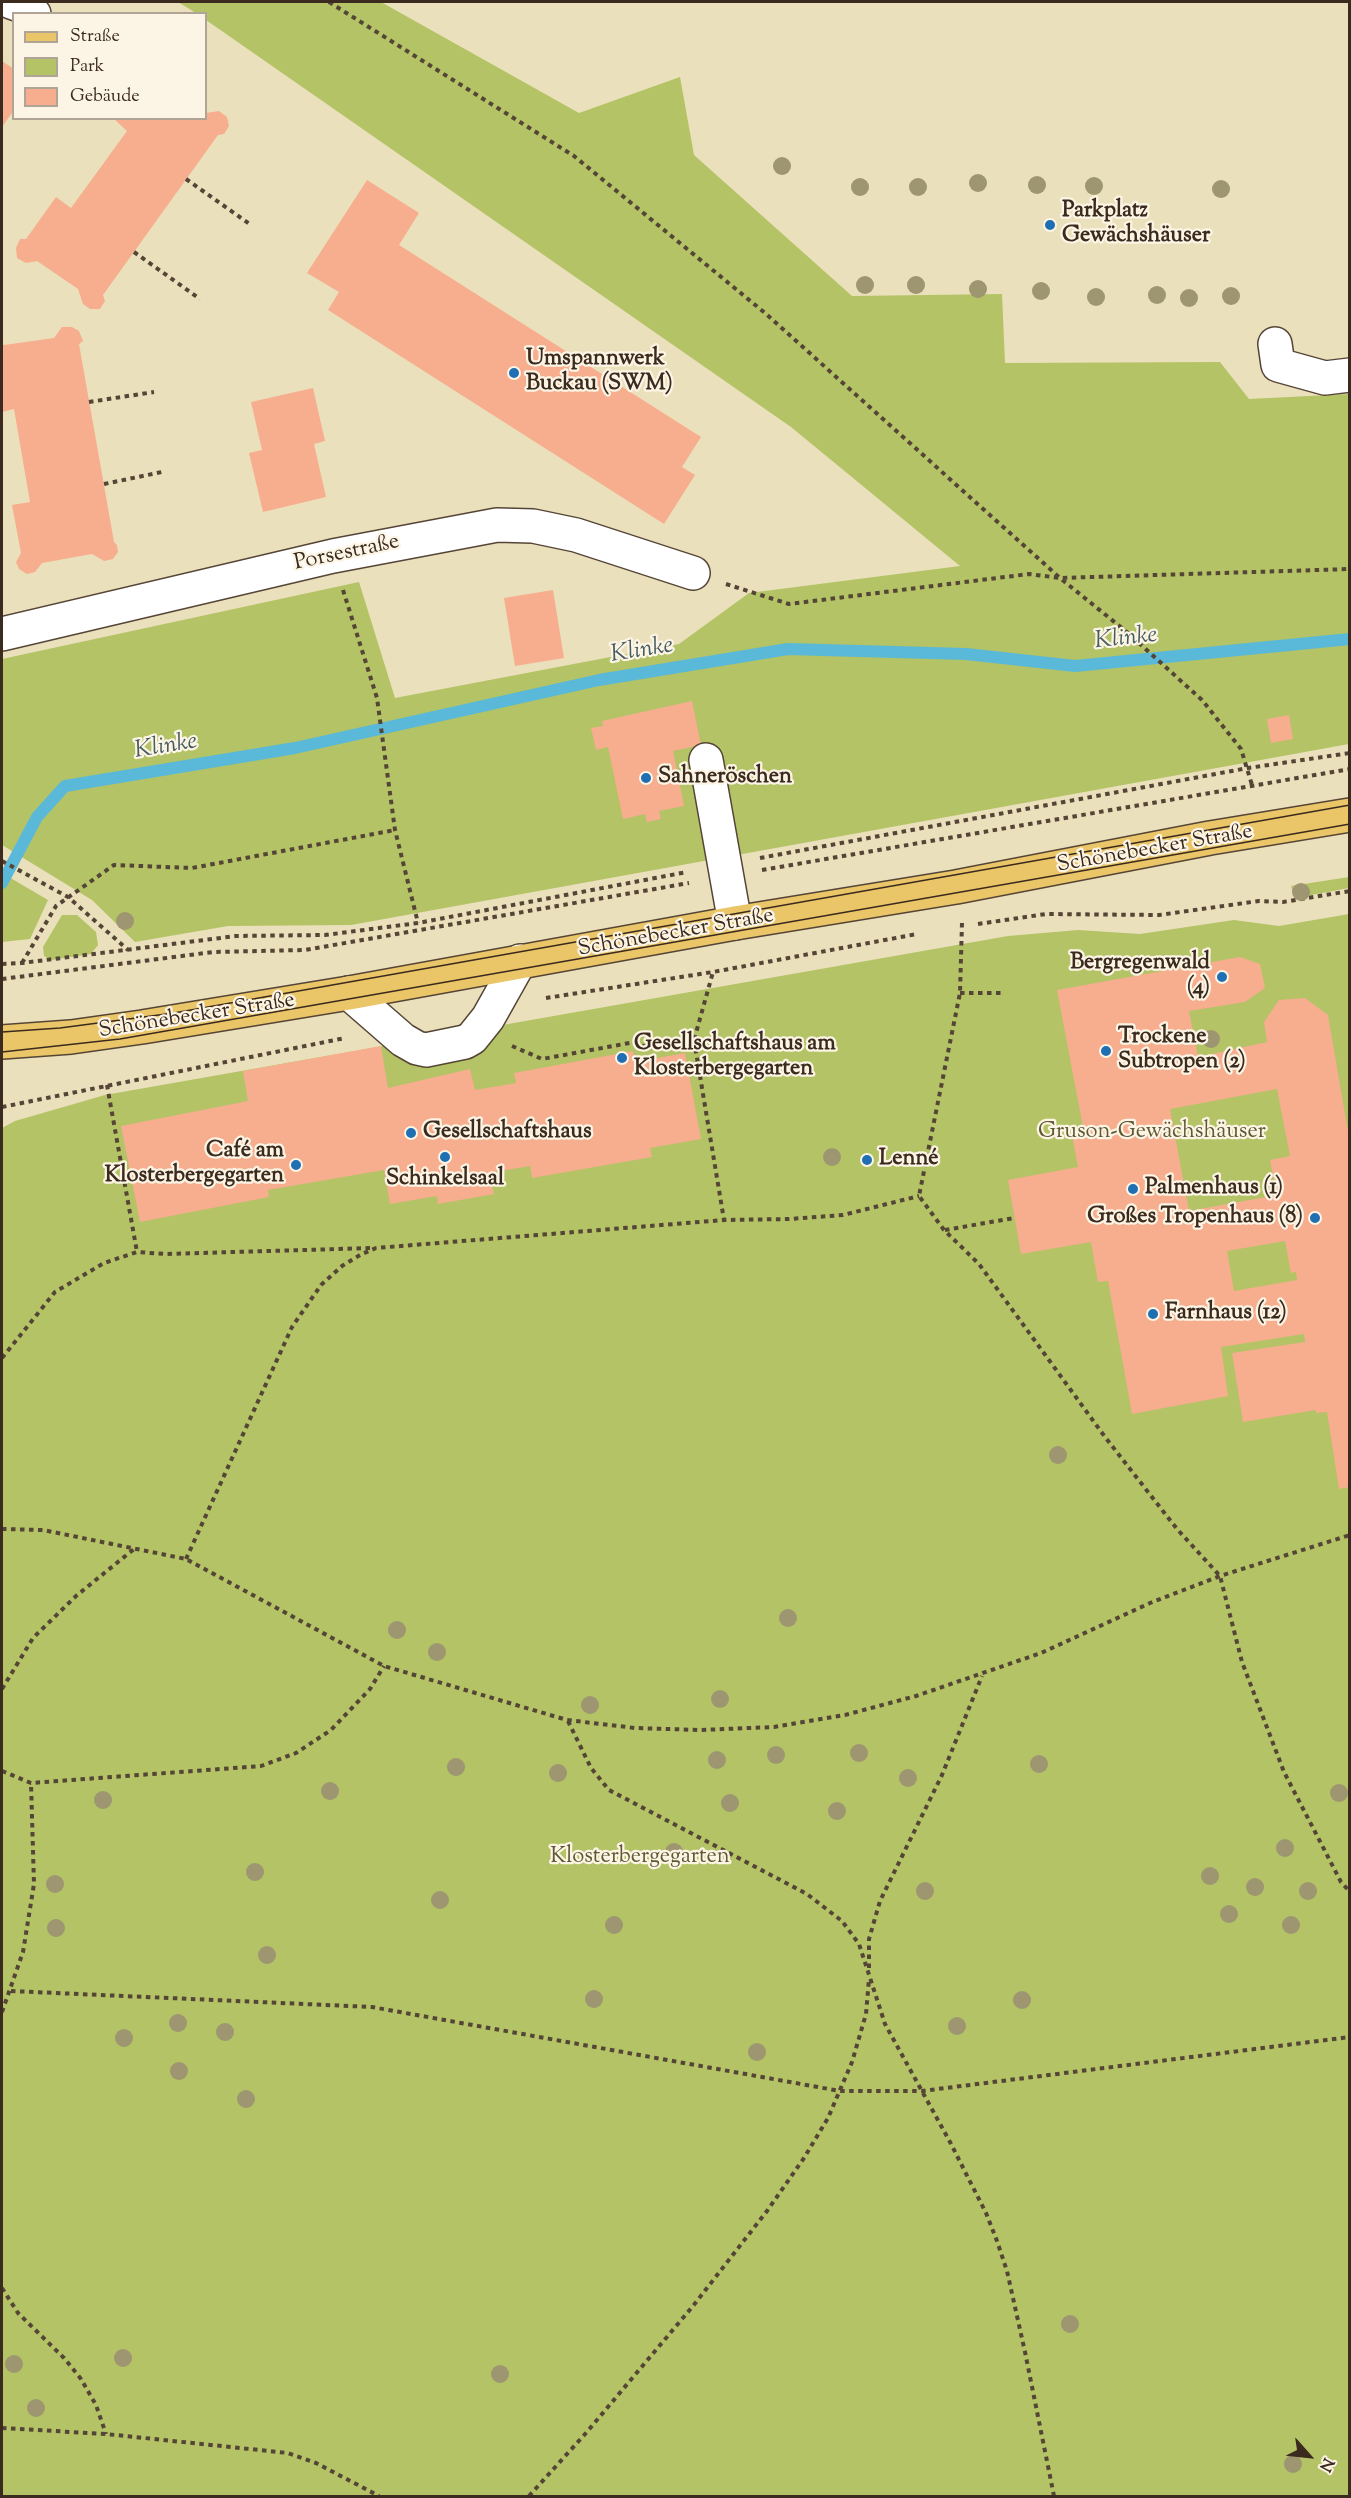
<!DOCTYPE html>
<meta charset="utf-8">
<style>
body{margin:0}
#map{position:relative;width:1351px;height:2498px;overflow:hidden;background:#ebe0bc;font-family:"Sorts Mill Goudy",serif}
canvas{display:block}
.frame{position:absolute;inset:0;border:3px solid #3b2a1e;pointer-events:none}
.legend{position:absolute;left:12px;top:12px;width:195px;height:108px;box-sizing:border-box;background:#fcf5e5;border:2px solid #afa495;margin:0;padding:8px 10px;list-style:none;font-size:18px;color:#3b2a1e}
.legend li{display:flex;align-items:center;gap:12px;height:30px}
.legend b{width:30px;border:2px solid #afa495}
.north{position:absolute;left:1279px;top:2426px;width:60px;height:60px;-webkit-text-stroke:4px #fcf5e5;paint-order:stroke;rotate:117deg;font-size:16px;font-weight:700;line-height:24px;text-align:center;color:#3b2a1e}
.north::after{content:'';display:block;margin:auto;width:21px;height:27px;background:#3b2a1e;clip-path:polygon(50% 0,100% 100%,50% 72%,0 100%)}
</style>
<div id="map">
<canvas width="1351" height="2498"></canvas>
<div class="frame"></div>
<ul class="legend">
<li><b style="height:8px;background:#eac669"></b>Straße</li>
<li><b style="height:16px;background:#b3c365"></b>Park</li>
<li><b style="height:16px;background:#f6ae8e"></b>Gebäude</li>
</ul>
<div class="north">N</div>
</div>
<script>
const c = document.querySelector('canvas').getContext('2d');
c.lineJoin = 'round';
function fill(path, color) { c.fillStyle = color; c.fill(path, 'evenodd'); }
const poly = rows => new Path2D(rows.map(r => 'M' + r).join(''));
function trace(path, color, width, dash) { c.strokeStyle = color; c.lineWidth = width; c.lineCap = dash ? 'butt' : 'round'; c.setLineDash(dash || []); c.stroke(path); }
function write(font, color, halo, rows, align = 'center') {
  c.font = font + ' "Sorts Mill Goudy",serif'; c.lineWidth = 4.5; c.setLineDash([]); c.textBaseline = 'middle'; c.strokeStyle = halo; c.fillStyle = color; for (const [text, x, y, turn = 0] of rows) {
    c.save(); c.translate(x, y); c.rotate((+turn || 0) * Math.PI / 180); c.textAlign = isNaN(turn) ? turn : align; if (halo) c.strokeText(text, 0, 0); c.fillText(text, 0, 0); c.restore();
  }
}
fill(poly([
 [178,2,381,2,579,113,680,77,694,155,852,296,1002,294,1005,363,1220,362,1249,399,1349,394,1349,744,351,925,228,926,135,942,92,900,2,845,2,659,359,582,395,698,679,644,749,593,960,566,791,427,206,20,206,14,196,13],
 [2,873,48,900,30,939,2,942],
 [1349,877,1349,888,1295,898,1291,886],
 [1349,914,1349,2496,2,2496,2,1128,15,1121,105,1095,1008,936,1078,930,1140,934,1234,920,1279,926],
 [62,915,77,915,96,932,98,945,91,954,51,960,44,956,43,947]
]), '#b3c365');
trace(poly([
 [2,883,37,817,65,786,295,748,599,680,788,649,966,654,1075,666,1350,639]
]), '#5ab9d8', 12);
fill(poly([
 [2,61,14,69,14,110,2,127],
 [219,111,227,117,229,126,224,134,218,135,103,295,105,301,100,309,90,309,83,304,78,289,37,261,26,263,17,258,16,248,20,239,26,239,56,197,71,208,127,131,113,118,206,118,206,113],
 [367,180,419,213,399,245,701,437,682,467,695,475,664,524,328,310,339,292,307,273],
 [62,327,72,327,79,331,83,341,79,344,114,542,117,545,118,552,113,559,104,561,92,554,42,563,35,572,27,574,19,569,16,562,21,553,12,505,30,502,14,409,2,412,2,344,4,345,54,338],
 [313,388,325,441,314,444,326,497,263,512,249,453,262,450,251,402],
 [553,590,564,658,515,666,504,598],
 [692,701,701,745,673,751,684,806,659,811,661,819,647,822,645,814,623,819,608,747,596,750,591,728,603,726,602,721],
 [1289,715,1293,739,1271,743,1267,719],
 [1240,957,1260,964,1265,988,1245,1002,1189,1011,1198,1057,1267,1042,1264,1022,1279,1000,1305,998,1328,1015,1350,1143,1350,1487,1339,1489,1327,1412,1316,1413,1316,1410,1243,1422,1232,1353,1305,1342,1304,1334,1221,1347,1228,1396,1132,1414,1108,1281,1098,1282,1091,1242,1021,1254,1008,1180,1078,1167,1071,1130,1083,1127,1057,990],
 [1277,1089,1290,1156,1270,1160,1277,1195,1189,1211,1170,1109],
 [1285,1241,1291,1273,1296,1272,1297,1280,1234,1291,1227,1251],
 [381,1046,388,1088,470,1069,475,1090,516,1083,514,1073,633,1051,635,1062,685,1053,701,1139,650,1148,652,1157,532,1178,530,1166,489,1173,494,1194,438,1204,437,1196,390,1204,384,1170,268,1190,269,1197,140,1222,121,1126,248,1101,243,1071]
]), '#f6ae8e');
const minor = poly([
 [11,2,25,7,34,14],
 [1275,344,1278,365,1325,378,1350,375],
 [2,634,333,556,497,525,533,526,576,535,693,573],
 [706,760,735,923],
 [349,993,403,1040,417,1048,426,1050,465,1042,472,1038,488,1018,520,961]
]);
const major = poly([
 [2,1042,71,1037,142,1027,349,993,735,923,956,887,1210,838,1350,815]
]);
trace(minor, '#554536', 36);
trace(major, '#554536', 36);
trace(poly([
 [329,2,574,156,765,313,1060,578,1128,633,1202,700,1241,749,1252,785],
 [186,179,251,225],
 [134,252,200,299],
 [89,402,154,392],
 [104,484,162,472],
 [726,584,789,604,1029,574,1060,578,1350,569],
 [343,590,377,698,395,830,418,923],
 [760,858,1248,768,1350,753],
 [2,861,68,897,128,950],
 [762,870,1350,769],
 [962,923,960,993,919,1196,944,1230,979,1264,1105,1437,1177,1529,1220,1576,1242,1662,1284,1772,1341,1882,1350,1892],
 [978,924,1046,914,1159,915,1259,901,1283,902,1350,891],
 [22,963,56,906,114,865,192,868,395,830],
 [2,964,22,963,236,936,325,935,418,923,687,872],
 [2,979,213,952,305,950,689,883],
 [960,993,1004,993],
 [546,998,713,972,917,934],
 [694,1040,724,1220],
 [512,1046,542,1059,635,1042,648,1048,694,1040,713,972],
 [107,1085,137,1252],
 [2,1107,345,1038],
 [945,1230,1014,1218],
 [2,1358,55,1292,104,1263,137,1252,165,1254,373,1248],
 [2,1529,43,1530,186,1559,384,1666,567,1720,635,1728,700,1730,774,1727,845,1715,916,1696,1041,1653,1150,1603,1220,1576,1350,1535],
 [186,1559,292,1327,321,1285,342,1266,360,1255,376,1248,724,1220,789,1219,843,1215,919,1196],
 [2,1689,33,1638,76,1596,134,1549],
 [568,1721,591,1768,609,1790,807,1894,842,1921,859,1944,885,2024,950,2142,986,2213,997,2241,1007,2271,1025,2352,1054,2496],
 [2,1771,31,1783,261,1766,296,1753,331,1730,370,1689,384,1666],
 [869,1968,869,1939,880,1901,942,1775,982,1676],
 [11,1991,372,2007,840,2091,922,2091,1350,2037],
 [2,2012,23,1952,34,1884,31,1783],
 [2,2288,18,2313,64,2358,81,2379,96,2405,106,2434],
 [2,2428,106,2434,288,2453,316,2463,379,2496],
 [529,2496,586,2433,693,2306,767,2211,804,2158,828,2118,852,2062,866,2014,869,1979]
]), '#554536', 4, [4.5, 4.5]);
trace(minor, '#fff', 33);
trace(major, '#eac669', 33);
trace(poly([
 [2,1032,60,1028,174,1013,1350,805],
 [2,1052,120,1039,1350,824]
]), '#3b2a1e', 1.5);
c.fillStyle = '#9e9571';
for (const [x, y] of [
 [782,166],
 [978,183],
 [1037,185],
 [1094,186],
 [860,187],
 [918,187],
 [1221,189],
 [865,285],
 [916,285],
 [978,289],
 [1041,291],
 [1157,295],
 [1231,296],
 [1096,297],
 [1189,298],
 [1301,892],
 [125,921],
 [1211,1039],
 [832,1157],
 [1058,1455],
 [788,1618],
 [397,1630],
 [437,1652],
 [720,1699],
 [590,1705],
 [859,1753],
 [776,1755],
 [717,1760],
 [1039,1764],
 [456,1767],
 [558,1773],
 [908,1778],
 [330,1791],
 [1339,1793],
 [103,1800],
 [730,1803],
 [837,1811],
 [1285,1848],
 [674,1852],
 [255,1872],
 [1210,1876],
 [55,1884],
 [1255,1887],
 [925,1891],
 [1308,1891],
 [440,1900],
 [1229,1914],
 [614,1925],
 [1291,1925],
 [56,1928],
 [267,1955],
 [594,1999],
 [1022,2000],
 [178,2023],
 [957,2026],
 [225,2032],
 [124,2038],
 [757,2052],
 [179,2071],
 [246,2099],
 [1070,2324],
 [123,2358],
 [14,2364],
 [500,2374],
 [36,2408],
 [1293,2464]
]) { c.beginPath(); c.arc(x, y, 9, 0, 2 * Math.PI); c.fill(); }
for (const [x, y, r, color] of [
 [1050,225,6,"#1f6fb2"],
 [514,373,6,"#1f6fb2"],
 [646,778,6,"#1f6fb2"],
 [1222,977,6,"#1f6fb2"],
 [1106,1051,6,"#1f6fb2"],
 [622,1058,6,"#1f6fb2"],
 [411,1133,6,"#1f6fb2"],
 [445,1157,6,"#1f6fb2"],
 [867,1160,6,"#1f6fb2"],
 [296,1165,6,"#1f6fb2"],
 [1133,1189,6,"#1f6fb2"],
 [1315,1218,6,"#1f6fb2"],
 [1153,1314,6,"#1f6fb2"]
]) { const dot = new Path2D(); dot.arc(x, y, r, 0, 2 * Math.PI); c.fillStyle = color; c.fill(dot); trace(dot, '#fcf5e5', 2); }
write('bold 22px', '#3b2a1e', '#fcf5e5', [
 ["Parkplatz",1062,212],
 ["Gewächshäuser",1062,237],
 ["Umspannwerk",526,360],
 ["Buckau (SWM)",526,385],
 ["Sahneröschen",658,778],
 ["Bergregenwald",1210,964,"right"],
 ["(4)",1210,989,"right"],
 ["Trockene",1118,1038],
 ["Subtropen (2)",1118,1063],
 ["Gesellschaftshaus am",634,1045],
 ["Klosterbergegarten",634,1070],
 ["Gesellschaftshaus",423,1133],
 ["Café am",284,1152,"right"],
 ["Klosterbergegarten",284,1177,"right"],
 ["Lenné",879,1160],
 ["Schinkelsaal",445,1180,"center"],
 ["Palmenhaus (1)",1145,1189],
 ["Großes Tropenhaus (8)",1303,1218,"right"],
 ["Farnhaus (12)",1165,1314]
], 'left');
write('22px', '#3b2a1e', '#fcf5e5', [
 ["Porsestraße",347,554,-12],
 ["Schönebecker Straße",1155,850,-10],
 ["Schönebecker Straße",676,934,-10],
 ["Schönebecker Straße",197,1017,-9]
]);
write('22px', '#5f5833', '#fcf5e5', [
 ["Gruson-Gewächshäuser",1152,1133],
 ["Klosterbergegarten",640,1858]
]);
write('italic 24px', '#465c5f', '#fcf5e5', [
 ["Klinke",1126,640,-6],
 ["Klinke",642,652,-9],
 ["Klinke",166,748,-9]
]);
</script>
